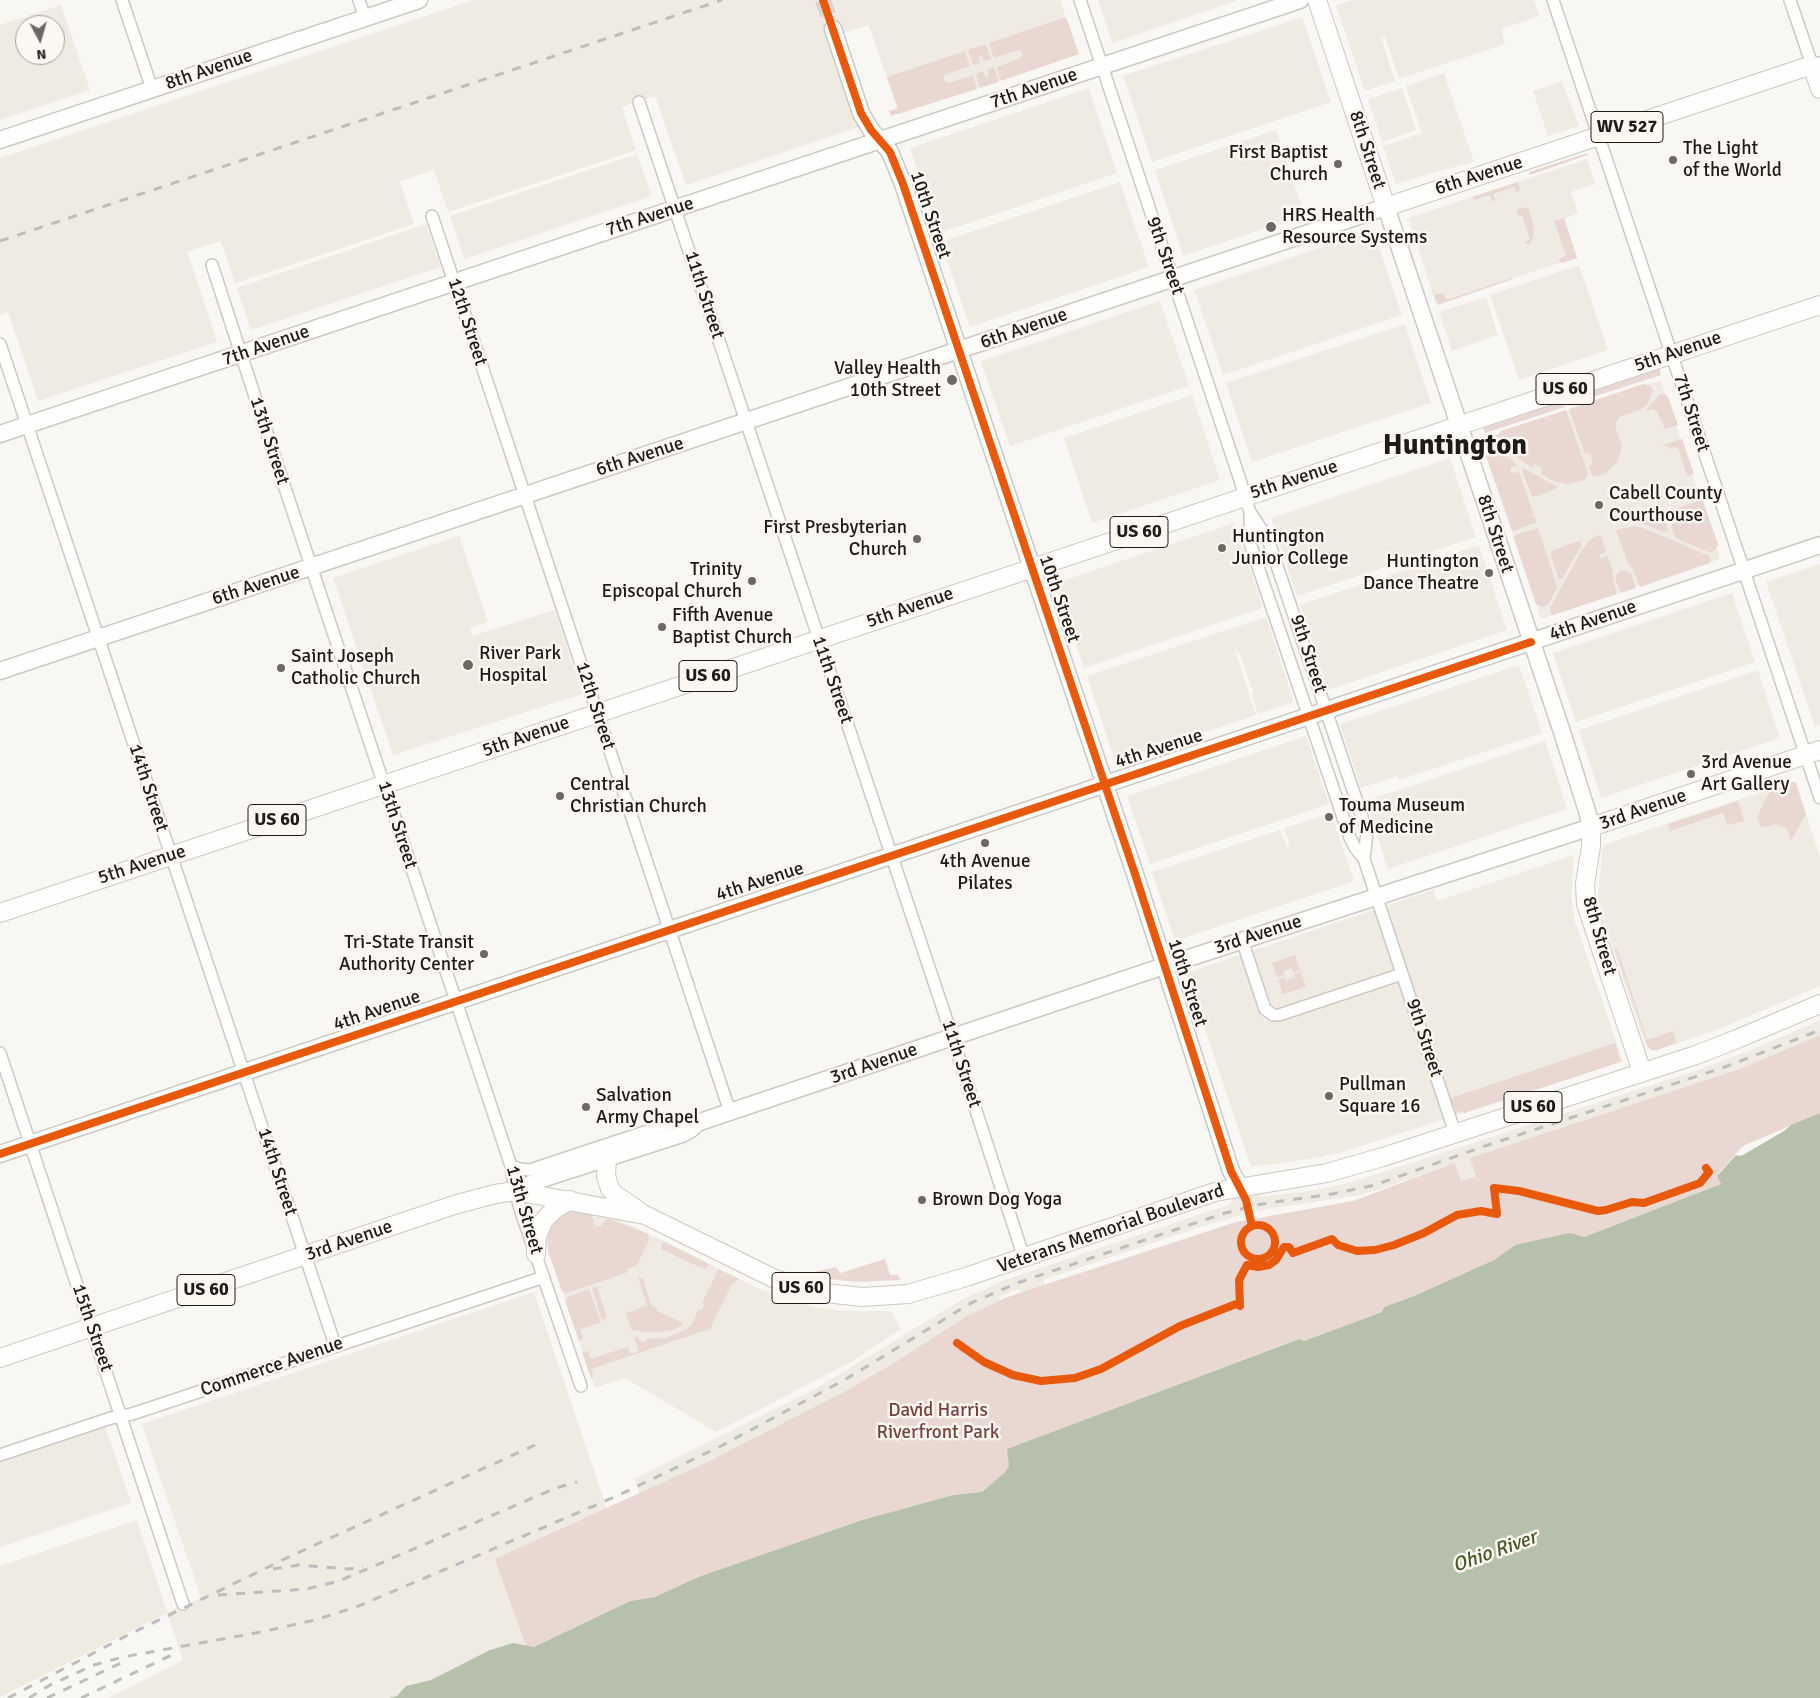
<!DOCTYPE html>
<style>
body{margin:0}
#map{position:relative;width:1820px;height:1698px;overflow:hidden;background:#f9f7f4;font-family:Signika,sans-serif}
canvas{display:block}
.north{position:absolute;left:15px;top:15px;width:50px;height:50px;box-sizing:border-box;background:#fcf7f1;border:1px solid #a39f9b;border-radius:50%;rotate:174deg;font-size:14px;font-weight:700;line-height:20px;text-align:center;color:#1d1c1a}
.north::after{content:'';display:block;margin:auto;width:18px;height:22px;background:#6a6966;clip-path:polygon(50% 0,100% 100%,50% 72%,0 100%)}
</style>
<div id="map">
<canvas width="1820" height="1698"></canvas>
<div class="north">N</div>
</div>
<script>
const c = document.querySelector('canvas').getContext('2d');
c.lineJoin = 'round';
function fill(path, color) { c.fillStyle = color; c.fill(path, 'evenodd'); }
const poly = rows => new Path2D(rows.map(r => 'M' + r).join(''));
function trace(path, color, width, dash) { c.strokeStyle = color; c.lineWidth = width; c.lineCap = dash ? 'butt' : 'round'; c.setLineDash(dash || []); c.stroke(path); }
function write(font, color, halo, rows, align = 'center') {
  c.font = font + ' Signika,sans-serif'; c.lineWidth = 5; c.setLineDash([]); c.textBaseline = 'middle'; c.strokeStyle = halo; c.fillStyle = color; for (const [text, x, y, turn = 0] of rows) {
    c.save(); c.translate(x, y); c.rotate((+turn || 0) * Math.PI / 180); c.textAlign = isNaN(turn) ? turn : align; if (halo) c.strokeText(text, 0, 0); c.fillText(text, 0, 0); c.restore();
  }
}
fill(poly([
 [473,0,1060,0,1078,54,899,114,869,25,835,36,865,125,686,185,655,96,622,107,636,150,448,212,434,170,400,181,414,224,235,283,221,241,187,252,217,342,38,401,8,312,0,315,0,158],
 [1098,0,1239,0,1112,43],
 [1352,0,1534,0,1539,16,1501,29,1505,44,1399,79,1385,37,1381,38,1395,81,1365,91,1336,5],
 [61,5,90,90,0,120,0,25],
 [25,25,55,25,55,55,25,55],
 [1302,17,1331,102,1152,162,1123,76],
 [1444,73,1474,162,1435,172,1396,184,1383,146,1422,133,1406,86],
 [1562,81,1579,126,1548,136,1533,91],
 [1089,88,1117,173,939,233,910,148],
 [1402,88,1416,130,1382,142,1368,99],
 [1276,130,1305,215,1183,256,1155,170],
 [637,154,652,196,464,259,450,216],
 [1587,159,1595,184,1571,192,1578,213,1564,219,1577,257,1436,304,1408,218],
 [1120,182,1149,267,970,327,941,242],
 [426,224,441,267,251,330,237,288],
 [1373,230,1402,315,1223,375,1194,290],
 [1579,265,1608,350,1519,380,1490,295],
 [1486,297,1498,335,1452,351,1439,312],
 [1160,301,1189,386,1010,446,981,361],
 [1405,324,1431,403,1252,462,1226,383],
 [1661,380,1720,559,1541,619,1482,440],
 [1192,395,1220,480,1092,523,1064,438],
 [1450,458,1476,537,1297,596,1271,518],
 [1234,523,1263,608,1084,668,1056,583],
 [459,536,488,622,470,628,472,636,555,610,582,694,393,755,333,578],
 [1479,545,1507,630,1328,690,1300,605],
 [1820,564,1820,725,1815,727,1766,582],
 [1732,593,1755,662,1576,722,1553,653],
 [1266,617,1294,702,1258,714,1252,695,1254,693,1240,654,1238,654,1235,646,1234,647,1256,715,1115,762,1087,676],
 [1519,665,1542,733,1399,780,1397,776,1361,788,1340,724],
 [1758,670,1780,738,1601,798,1579,730],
 [1306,736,1329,804,1150,864,1127,796],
 [1545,741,1567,809,1388,869,1366,801],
 [1795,781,1820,857,1820,986,1714,1031,1654,1051,1646,1046,1602,918,1598,895,1603,845],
 [1331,813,1354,881,1175,941,1152,872,1280,830,1287,848,1290,846,1284,828],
 [1574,855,1571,897,1575,922,1623,1061,1346,1151,1322,1157,1251,1167,1186,973,1433,890,1437,901],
 [1820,1020,1820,1035,1740,1069,1471,1158,1476,1176,1460,1181,1454,1163,1384,1188,1360,1195,1255,1211,1206,1225,1043,1280,1048,1296,1032,1300,1019,1289,999,1297,1000,1301,969,1316,856,1386,757,1437,640,1494,635,1479,817,1388,961,1300,1002,1281,1231,1204,1233,1196,1255,1192,1262,1197,1314,1190,1344,1184,1374,1175,1701,1069,1744,1053],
 [574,1210,610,1218,637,1228,762,1290,782,1298,819,1308,843,1311,891,1311,901,1329,851,1362,716,1432,625,1378,595,1388,546,1243,547,1233,551,1225,565,1213],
 [534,1292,607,1509,496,1559,526,1646,513,1643,490,1650,431,1680,406,1686,397,1696,388,1698,108,1698,183,1660,167,1613,0,1697,0,1566,137,1520,167,1612,201,1598,142,1424],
 [105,1426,131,1503,0,1547,0,1461]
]), '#efeae2');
fill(poly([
 [1066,17,1079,54,1001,81,997,67,1021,58,1023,53,1021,51,1018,50,994,58,989,43],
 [986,44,991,59,984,61,982,56,979,56,980,63,973,65,968,50],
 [965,51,970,66,945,75,943,80,949,83,973,75,977,89,891,116,889,111,898,108,887,77],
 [994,67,999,82,980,88,976,74,983,71,985,77,987,77,989,75,987,70],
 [1587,153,1588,155,1530,175,1529,172],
 [1518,182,1520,191,1516,192,1514,187,1493,194,1495,201,1493,202,1490,195,1474,200,1472,197],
 [1525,207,1529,209,1534,228,1533,238,1530,244,1526,244,1525,242,1530,240,1522,215,1518,216,1516,210],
 [1564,218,1577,258,1562,263,1560,262,1559,259,1566,255,1554,221],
 [1512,278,1513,279,1438,305,1434,295,1443,293,1447,300],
 [1659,368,1661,375,1568,405,1566,399],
 [1643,384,1650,386,1653,390,1652,394,1647,405,1640,410,1621,416,1616,422,1616,429,1622,446,1618,461,1606,473,1598,476,1592,475,1588,466,1593,464,1590,453,1585,454,1569,409],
 [1660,394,1665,394,1668,397,1678,425,1665,429,1657,411,1652,409,1645,411],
 [1563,400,1565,407,1485,433,1483,428,1491,424],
 [1566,410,1588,474,1585,480,1568,484,1553,481,1541,474,1542,468,1535,464,1533,468,1496,444,1495,437,1501,431],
 [1682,439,1694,474,1687,476,1678,447,1669,449,1668,446,1661,446],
 [1493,449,1511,459,1516,465,1510,468,1511,473,1519,472,1534,515,1531,516,1532,518,1535,517,1536,523,1512,531,1486,456,1488,452],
 [1523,468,1556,486,1557,488,1537,496,1532,496,1522,471],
 [1699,501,1703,501,1718,544,1716,549,1712,552,1708,552,1676,538,1671,527,1672,524,1675,523,1674,520,1669,521,1668,515,1670,511],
 [1658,514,1661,514,1664,516,1668,530,1667,532,1664,532,1640,522,1640,521],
 [1635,526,1643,528,1707,555,1710,557,1710,563,1640,587,1634,571,1628,563,1616,530],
 [1538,528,1557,587,1548,605,1543,607,1536,604,1513,536],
 [1598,535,1601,536,1606,552,1599,555,1601,559,1607,555,1613,572,1613,580,1617,594,1553,615,1550,612,1550,608,1582,550,1589,541],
 [1578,541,1580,541,1582,544,1562,579,1559,579,1551,556,1552,551],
 [1624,570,1631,574,1636,588,1621,593,1615,578,1618,572],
 [1793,782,1796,783,1806,814,1791,841,1787,829,1776,824,1761,828,1757,817,1771,789],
 [1738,801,1744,821,1727,825,1723,813,1670,831,1668,824],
 [1617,948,1647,1040,1673,1031,1676,1043,1657,1050,1651,1050,1648,1047,1615,949],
 [1295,955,1300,970,1293,972,1292,968,1283,971,1284,975,1277,977,1272,963],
 [1301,972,1306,987,1283,994,1278,980,1285,977,1286,981,1295,978,1294,974],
 [1820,1035,1820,1113,1743,1146,1717,1175,1721,1184,1584,1237,1515,1245,1494,1260,1414,1296,1384,1307,1382,1312,1304,1341,1298,1339,1008,1449,1009,1466,1004,1473,982,1492,953,1495,862,1520,790,1545,698,1577,655,1597,630,1601,534,1647,526,1646,495,1559,703,1464,758,1436,844,1392,897,1361,967,1316,989,1306,1005,1298,1059,1280,1236,1222,1353,1201,1454,1163,1461,1181,1476,1176,1470,1158,1740,1069],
 [1615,1043,1621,1062,1464,1113,1460,1111,1456,1112,1452,1104,1451,1098],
 [568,1211,592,1215,594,1224,596,1227,601,1226,607,1219,610,1219,648,1234,649,1240,637,1265,627,1269,628,1272,567,1293,562,1291,548,1251,548,1237,554,1222],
 [663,1241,709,1264,706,1270,661,1249],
 [885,1259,890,1275,898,1275,901,1280,857,1282,830,1279,807,1274,835,1267,837,1268,840,1273],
 [719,1269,739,1279,732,1284,710,1329,591,1369,593,1376,591,1378,582,1352,588,1351,591,1359,627,1347,631,1354,639,1351,634,1337,639,1338,639,1341,646,1342,646,1339,666,1338,687,1329,691,1325,699,1309,702,1310,705,1305,702,1303],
 [638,1277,643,1279,651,1305,658,1309,657,1311,683,1323,681,1326,673,1330,662,1332,644,1332,632,1330,626,1313,647,1306],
 [597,1287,607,1318,602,1320,592,1288],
 [589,1289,601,1323,580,1329,583,1338,579,1341,565,1301,568,1297]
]), '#e9d7d2');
fill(poly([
 [1820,1113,1820,1698,388,1698,397,1696,406,1686,431,1680,490,1650,513,1643,534,1647,630,1601,655,1597,698,1577,790,1545,862,1520,953,1495,982,1492,1004,1473,1009,1466,1007,1449,1299,1339,1304,1341,1382,1312,1384,1307,1414,1296,1494,1260,1515,1245,1570,1233,1584,1237,1721,1184,1717,1176,1736,1155,1739,1156,1743,1155,1784,1131,1791,1125]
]), '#b7c0ab');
trace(poly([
 [823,0,833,29]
]), '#d8d6d3', 16, [16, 8]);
const street = poly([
 [122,0,152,89],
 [359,0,365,18],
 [1080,0,1239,477,1250,512,1250,543,1350,838,1356,849,1364,859,1455,1133],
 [1553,0,1820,798],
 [1790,0,1812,65,1818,63],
 [639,102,945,1015,1024,1258],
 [432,216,730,1112],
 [212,265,276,461,511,1166,515,1191,521,1212,581,1386],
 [0,344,335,1345],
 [1250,512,1268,539,1356,799,1367,832,1364,859],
 [1242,940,1265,1009,1273,1015,1279,1015,1402,974],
 [0,1053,183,1604],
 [511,1166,520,1169,530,1170,678,1121,688,1120,697,1123],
 [0,1455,111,1418,132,1414,544,1277]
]);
const secondary = poly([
 [833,29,861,113,871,130,890,152,903,184,1135,874,1231,1171,1239,1186],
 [0,140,419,0],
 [0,434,1300,0],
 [0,671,1386,207,1562,732,1587,811,1591,827,1164,966,697,1123,691,1129,682,1134,542,1179,515,1191],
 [0,1154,1820,545]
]);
const primary = poly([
 [1317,0,1386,207,1812,65,1820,89],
 [0,913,1820,305],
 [1642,1072,1586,904,1585,884,1591,846,1591,827,1820,750],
 [607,1159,606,1176,610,1189,617,1196,639,1211],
 [536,1254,537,1236,544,1220,555,1209,570,1200],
 [0,1358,454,1205,495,1194,515,1191,645,1215,775,1279,817,1292,862,1297,908,1294,966,1277,1215,1192,1327,1173,1383,1157,1696,1055,1737,1039,1820,1004]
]);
trace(street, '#cbc9c6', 14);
trace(secondary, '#cbc9c6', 19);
trace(primary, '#cbc9c6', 20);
trace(street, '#fefefd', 11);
trace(secondary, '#fefefd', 16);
trace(primary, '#fefefd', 18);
trace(poly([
 [0,241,722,0],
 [273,1569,299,1565,349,1569,363,1567],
 [218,1595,307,1589,339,1581,556,1488,577,1482],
 [8,1698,126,1636,293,1555,535,1445],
 [29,1698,50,1685,94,1665,123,1657,261,1632,315,1620,356,1607,465,1561,617,1496,721,1446,846,1379,971,1303,1020,1282,1225,1213,1262,1204,1332,1194,1375,1185,1482,1147,1725,1067,1820,1030],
 [47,1698,121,1663],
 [81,1698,178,1652]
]), '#bebdbd', 3, [9, 9]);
trace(poly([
 [823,0,861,113,871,130,890,152,903,184,1135,874,1231,1171,1246,1200,1252,1226],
 [0,1154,1531,642],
 '1241 1242a17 17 0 1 1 34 0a17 17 0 1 1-34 0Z',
 [957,1343,984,1362,1013,1375,1041,1381,1075,1378,1101,1369,1180,1326,1236,1304,1240,1306,1239,1280,1247,1265,1258,1267,1269,1265,1276,1260,1284,1247,1289,1247,1293,1253,1332,1239,1338,1245,1357,1251,1375,1250,1394,1245,1424,1233,1457,1215,1481,1211,1497,1214,1494,1188,1519,1191,1598,1211,1606,1210,1632,1202,1644,1203,1700,1183,1709,1172,1706,1168]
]), '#e8590c', 8);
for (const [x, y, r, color] of [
 [1673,160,5,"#6a6966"],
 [1338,164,5,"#6a6966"],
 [1271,227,6,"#6a6966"],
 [952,380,6,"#6a6966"],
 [1599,505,5,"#6a6966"],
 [917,539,5,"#6a6966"],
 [1222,548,5,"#6a6966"],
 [1489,573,5,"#6a6966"],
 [752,581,5,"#6a6966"],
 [662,627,5,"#6a6966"],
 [468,665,6,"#6a6966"],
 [281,668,5,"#6a6966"],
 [1691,774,5,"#6a6966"],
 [560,796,5,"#6a6966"],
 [1329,817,5,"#6a6966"],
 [985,843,5,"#6a6966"],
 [484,954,5,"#6a6966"],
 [1329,1096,5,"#6a6966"],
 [586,1107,5,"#6a6966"],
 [922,1200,5,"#6a6966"]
]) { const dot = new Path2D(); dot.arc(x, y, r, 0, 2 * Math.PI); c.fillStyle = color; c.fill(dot); trace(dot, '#fcf7f1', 2); }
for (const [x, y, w] of [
 [1627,127,72],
 [1565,389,58],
 [1139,532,58],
 [708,676,58],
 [277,820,58],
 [1533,1107,58],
 [801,1288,58],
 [206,1290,58]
]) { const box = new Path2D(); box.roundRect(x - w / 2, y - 15.5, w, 31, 4); c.fillStyle = '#fcf7f1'; c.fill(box); trace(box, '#1d1c1a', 1); }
write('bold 18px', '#1d1c1a', null, [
 ["WV 527",1627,127],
 ["US 60",1565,389],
 ["US 60",1139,532],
 ["US 60",708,676],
 ["US 60",277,820],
 ["US 60",1533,1107],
 ["US 60",801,1288],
 ["US 60",206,1290]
]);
write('19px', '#1d1c1a', '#fcf7f1', [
 ["8th Avenue",209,70,-19],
 ["7th Avenue",1034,89,-19],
 ["8th Street",1367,150,72],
 ["6th Avenue",1479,176,-18],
 ["10th Street",930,215,71],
 ["7th Avenue",650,217,-18],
 ["9th Street",1165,256,71],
 ["11th Street",704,295,72],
 ["12th Street",467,322,72],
 ["6th Avenue",1024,329,-19],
 ["7th Avenue",266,346,-19],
 ["5th Avenue",1678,352,-19],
 ["7th Street",1691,413,72],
 ["13th Street",269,441,72],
 ["6th Avenue",640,457,-18],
 ["5th Avenue",1294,480,-18],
 ["8th Street",1495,534,72],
 ["6th Avenue",256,586,-18],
 ["10th Street",1059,599,71],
 ["5th Avenue",910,608,-19],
 ["4th Avenue",1593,621,-19],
 ["9th Street",1308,654,72],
 ["11th Street",832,680,71],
 ["12th Street",595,706,72],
 ["5th Avenue",526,737,-19],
 ["4th Avenue",1159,749,-18],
 ["14th Street",148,788,72],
 ["3rd Avenue",1643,810,-19],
 ["13th Street",397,825,72],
 ["5th Avenue",142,865,-18],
 ["4th Avenue",760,882,-18],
 ["3rd Avenue",1258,935,-18],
 ["8th Street",1599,936,74],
 ["10th Street",1187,983,72],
 ["4th Avenue",377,1011,-19],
 ["9th Street",1424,1038,72],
 ["3rd Avenue",874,1064,-19],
 ["11th Street",961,1064,72],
 ["14th Street",277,1172,72],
 ["13th Street",524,1210,74],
 ["Veterans Memorial Boulevard",1111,1229,-19],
 ["3rd Avenue",349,1241,-19],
 ["15th Street",92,1328,71],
 ["Commerce Avenue",272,1367,-19]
]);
write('19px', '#1d1c1a', '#fcf7f1', [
 ["The Light",1683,149],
 ["of the World",1683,171],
 ["First Baptist",1328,153,"right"],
 ["Church",1328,175,"right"],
 ["HRS Health",1282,216],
 ["Resource Systems",1282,238],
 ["Valley Health",941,369,"right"],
 ["10th Street",941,391,"right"],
 ["Cabell County",1609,494],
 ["Courthouse",1609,516],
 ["First Presbyterian",907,528,"right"],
 ["Church",907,550,"right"],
 ["Huntington",1232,537],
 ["Junior College",1232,559],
 ["Huntington",1479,562,"right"],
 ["Dance Theatre",1479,584,"right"],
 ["Trinity",742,570,"right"],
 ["Episcopal Church",742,592,"right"],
 ["Fifth Avenue",672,616],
 ["Baptist Church",672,638],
 ["River Park",479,654],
 ["Hospital",479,676],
 ["Saint Joseph",291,657],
 ["Catholic Church",291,679],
 ["3rd Avenue",1701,763],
 ["Art Gallery",1701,785],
 ["Central",570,785],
 ["Christian Church",570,807],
 ["Touma Museum",1339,806],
 ["of Medicine",1339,828],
 ["4th Avenue",985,862,"center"],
 ["Pilates",985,884,"center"],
 ["Tri-State Transit",474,943,"right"],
 ["Authority Center",474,965,"right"],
 ["Pullman",1339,1085],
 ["Square 16",1339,1107],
 ["Salvation",596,1096],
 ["Army Chapel",596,1118],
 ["Brown Dog Yoga",932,1200]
], 'left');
write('19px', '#76433b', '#fcf7f1', [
 ["David Harris",938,1411],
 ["Riverfront Park",938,1433]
]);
write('italic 20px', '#46592b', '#fcf7f1', [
 ["Ohio River",1495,1552,-20]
]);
write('bold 29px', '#1d1c1a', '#fcf7f1', [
 ["Huntington",1455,446]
]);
</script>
